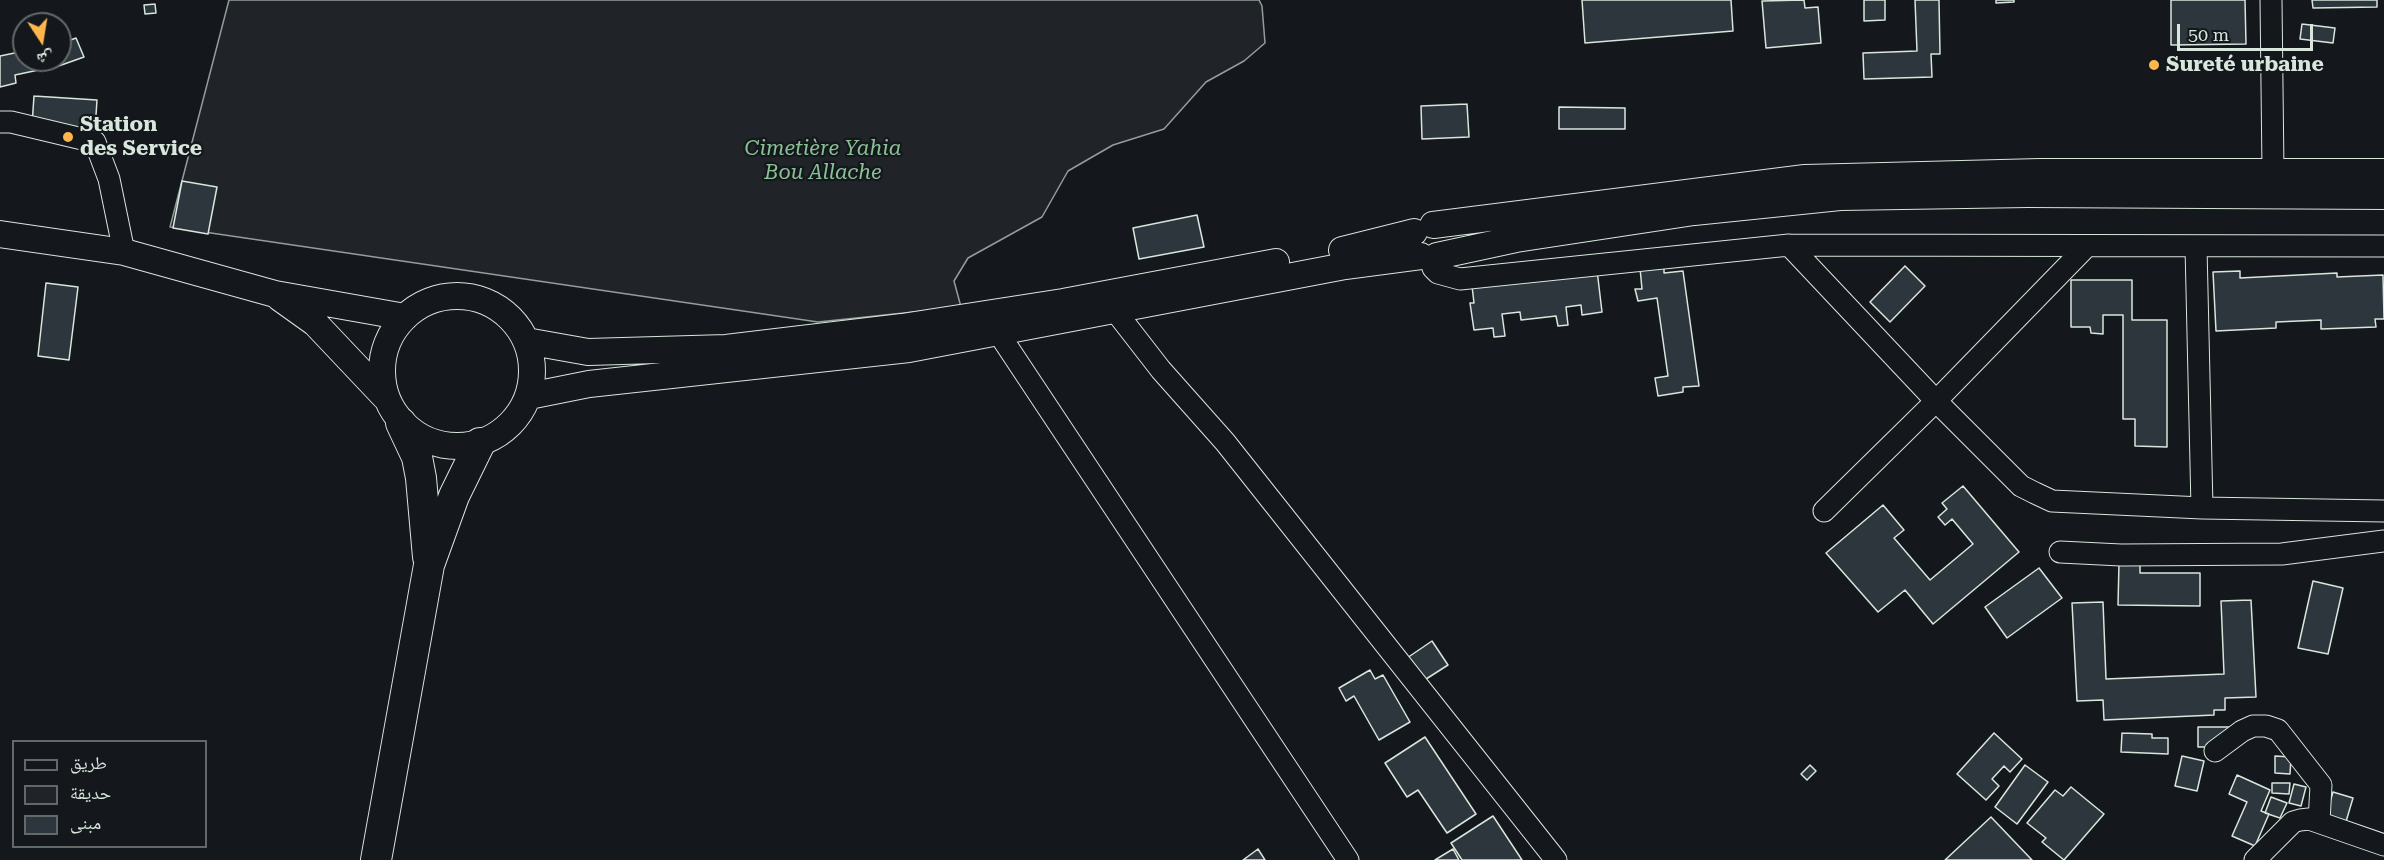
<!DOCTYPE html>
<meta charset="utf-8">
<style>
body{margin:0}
#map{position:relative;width:2384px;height:860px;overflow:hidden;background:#14181c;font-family:"Roboto Serif","Noto Naskh Arabic",serif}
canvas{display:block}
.legend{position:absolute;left:12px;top:740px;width:195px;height:108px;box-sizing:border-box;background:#14181c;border:2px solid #626a69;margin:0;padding:8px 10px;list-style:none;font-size:18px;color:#d8e6dc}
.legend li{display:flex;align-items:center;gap:12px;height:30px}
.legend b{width:30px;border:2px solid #626a69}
.north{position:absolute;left:12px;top:12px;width:60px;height:60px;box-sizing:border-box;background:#14181c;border:2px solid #626a69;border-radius:50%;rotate:168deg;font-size:16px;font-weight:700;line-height:24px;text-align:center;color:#d8e6dc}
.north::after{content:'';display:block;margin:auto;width:21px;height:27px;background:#ffb74d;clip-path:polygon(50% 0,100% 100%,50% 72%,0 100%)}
.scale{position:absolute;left:2177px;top:24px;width:136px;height:27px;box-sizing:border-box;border:3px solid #d8e6dc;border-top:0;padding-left:8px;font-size:18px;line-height:21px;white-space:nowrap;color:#d8e6dc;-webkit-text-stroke:4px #14181c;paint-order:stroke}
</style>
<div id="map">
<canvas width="2384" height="860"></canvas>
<ul class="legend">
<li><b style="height:8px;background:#14181c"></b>طريق</li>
<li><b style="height:16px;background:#202428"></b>حديقة</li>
<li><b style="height:16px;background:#2c363c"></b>مبنى</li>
</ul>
<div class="north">ش</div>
<div class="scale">50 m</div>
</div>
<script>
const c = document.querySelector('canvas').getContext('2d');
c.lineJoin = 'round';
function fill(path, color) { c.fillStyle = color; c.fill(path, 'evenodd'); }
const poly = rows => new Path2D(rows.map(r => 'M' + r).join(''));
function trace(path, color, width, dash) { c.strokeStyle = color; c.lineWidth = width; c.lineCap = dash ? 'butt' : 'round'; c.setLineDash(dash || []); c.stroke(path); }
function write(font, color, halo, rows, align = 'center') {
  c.font = font + ' "Roboto Serif",serif'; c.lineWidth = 4.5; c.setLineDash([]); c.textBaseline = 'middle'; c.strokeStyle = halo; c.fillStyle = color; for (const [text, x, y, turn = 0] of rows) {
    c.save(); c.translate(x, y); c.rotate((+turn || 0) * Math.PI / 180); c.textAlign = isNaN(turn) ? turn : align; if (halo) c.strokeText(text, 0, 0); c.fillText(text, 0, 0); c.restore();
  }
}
const green = poly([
 [229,0,1259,0,1262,6,1265,43,1244,61,1206,82,1164,129,1113,145,1068,171,1042,217,968,258,954,281,961,307,818,322,170,227,229,0]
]);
fill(green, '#202428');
trace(green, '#939e99', 1.5);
const building = poly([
 [1582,0,1731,0,1733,31,1585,43,1582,0],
 [1804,0,1805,8,1818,7,1821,43,1766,48,1762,1,1804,0],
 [1864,0,1885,0,1885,20,1864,21,1864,0],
 [1915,0,1939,0,1940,54,1931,54,1932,77,1864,79,1863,53,1917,51,1915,0],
 [1996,0,2014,0,2014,2,1996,3,1996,0],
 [2171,0,2245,0,2246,44,2171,45,2171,0],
 [2312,0,2377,0,2377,7,2313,8,2312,0],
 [155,4,156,13,145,14,144,5,155,4],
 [2302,24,2335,28,2333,43,2300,39,2302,24],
 [76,38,84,57,53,68,50,60,60,60,60,44,76,38],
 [24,51,24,60,46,60,48,68,15,75,16,83,0,87,0,56,24,51],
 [34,96,97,100,95,130,32,125,34,96],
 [1467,104,1469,137,1422,139,1421,106,1467,104],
 [1559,107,1625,108,1625,129,1559,129,1559,107],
 [182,181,217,187,208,234,173,228,182,181],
 [1197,215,1204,247,1139,259,1133,228,1197,215],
 [1664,265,1664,273,1683,271,1699,386,1683,387,1683,392,1658,396,1655,378,1668,376,1657,298,1638,301,1635,289,1642,289,1640,268,1664,265],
 [1905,266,1925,286,1890,322,1870,302,1905,266],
 [1597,270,1602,312,1582,315,1581,305,1566,307,1568,325,1558,326,1556,316,1521,320,1520,312,1502,314,1505,336,1494,337,1493,328,1474,330,1470,303,1474,303,1472,286,1597,270],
 [2240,271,2240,278,2337,273,2337,277,2383,275,2384,319,2375,319,2376,327,2321,329,2321,320,2276,322,2276,328,2216,331,2213,272,2240,271],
 [2071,280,2132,280,2132,320,2167,320,2167,447,2135,446,2135,419,2123,419,2123,315,2103,315,2103,334,2091,333,2090,327,2071,327,2071,280],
 [46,283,78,287,69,360,38,356,46,283],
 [1963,486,2019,552,1933,624,1905,590,1878,612,1826,553,1883,505,1904,530,1894,538,1930,580,1973,544,1952,519,1945,525,1938,517,1947,509,1942,503,1963,486],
 [2119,563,2140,564,2140,573,2200,573,2200,606,2118,605,2119,563],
 [2039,568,2062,598,2007,638,1985,607,2039,568],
 [2313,581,2343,588,2328,654,2298,648,2313,581],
 [2251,600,2256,697,2225,698,2225,710,2214,710,2214,715,2104,720,2103,700,2077,701,2072,603,2103,602,2106,679,2224,674,2221,601,2251,600],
 [1432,641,1448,665,1423,681,1407,658,1432,641],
 [1370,670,1375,679,1383,675,1410,722,1379,740,1354,696,1346,701,1339,688,1370,670],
 [2198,727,2230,727,2230,742,2216,747,2198,747,2198,727],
 [1994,733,2022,759,2010,772,2004,766,1992,779,1999,786,1986,800,1957,774,1994,733],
 [2122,733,2152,734,2152,738,2168,738,2168,754,2121,752,2122,733],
 [1425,737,1476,814,1447,833,1418,790,1407,797,1385,763,1425,737],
 [2182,756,2204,761,2197,791,2175,786,2182,756],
 [2275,756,2291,757,2290,774,2275,773,2275,756],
 [1810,765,1816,771,1807,780,1801,774,1810,765],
 [2025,765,2048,782,2017,824,1995,807,2025,765],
 [2237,775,2270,790,2261,811,2269,814,2255,846,2232,836,2247,802,2229,794,2237,775],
 [2272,783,2290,783,2289,794,2272,793,2272,783],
 [2294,784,2306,787,2301,806,2289,803,2294,784],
 [2071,787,2104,814,2064,860,2042,842,2046,838,2027,823,2055,790,2063,796,2071,787],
 [2333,792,2353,798,2345,825,2325,819,2333,792],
 [2271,797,2287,803,2280,818,2265,813,2271,797],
 [1493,816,1522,860,1462,860,1451,843,1493,816],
 [1991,817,2032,860,1945,860,1991,817],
 [1258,849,1265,860,1243,860,1258,849],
 [1453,849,1459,860,1435,860,1453,849]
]);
fill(building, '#2c363c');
trace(building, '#d8e6dc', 1.5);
const minor = poly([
 [2271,0,2273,171],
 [0,122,11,122,95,142,109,179,124,252],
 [1789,245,1936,401,2021,486,2035,493,2052,501,2202,508,2384,511],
 [2196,247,2202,508],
 [1430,258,1433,268,1438,273,1460,279,1789,245,2384,246],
 [1116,312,1161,370,1225,442,1556,860],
 [999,334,1348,860],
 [1824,511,1936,401,2086,247],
 [2060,552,2121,555,2282,554,2384,541],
 [2215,751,2242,731,2253,726,2266,726,2278,730,2321,785,2319,822],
 [2255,860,2293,822,2300,820,2309,819,2384,845]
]);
const major = poly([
 [1433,225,1805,178,2040,172,2384,172],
 [0,234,124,252,275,294,405,317],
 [1342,250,1414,232],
 [1437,256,1516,239,1694,212,1840,197,2028,194,2384,196],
 '382 371a75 75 0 1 1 150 0a75 75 0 1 1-150 0Z',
 [280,298,315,323,385,397],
 [526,341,588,352,726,348,902,327,1063,302,1276,262],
 [529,396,589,384,909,349,1345,266,1421,256]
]);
const highway = poly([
 [401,423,417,457,421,478,428,557],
 [376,860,429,565,454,496,480,443]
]);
trace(minor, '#d8e6dc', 23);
trace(major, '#d8e6dc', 28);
trace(highway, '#d8e6dc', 32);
trace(minor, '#14181c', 21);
trace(major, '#14181c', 26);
trace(highway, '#14181c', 30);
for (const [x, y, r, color] of [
 [2154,65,6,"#ffb74d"],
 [68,137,6,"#ffb74d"]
]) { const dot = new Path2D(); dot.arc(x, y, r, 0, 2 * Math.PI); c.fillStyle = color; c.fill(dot); trace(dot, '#14181c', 2); }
write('bold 21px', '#d8e6dc', '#14181c', [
 ["Sureté urbaine",2166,65],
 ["Station",80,125],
 ["des Service",80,149]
], 'left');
write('italic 21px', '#8ac095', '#14181c', [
 ["Cimetière Yahia",823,149],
 ["Bou Allache",823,173]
]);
</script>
